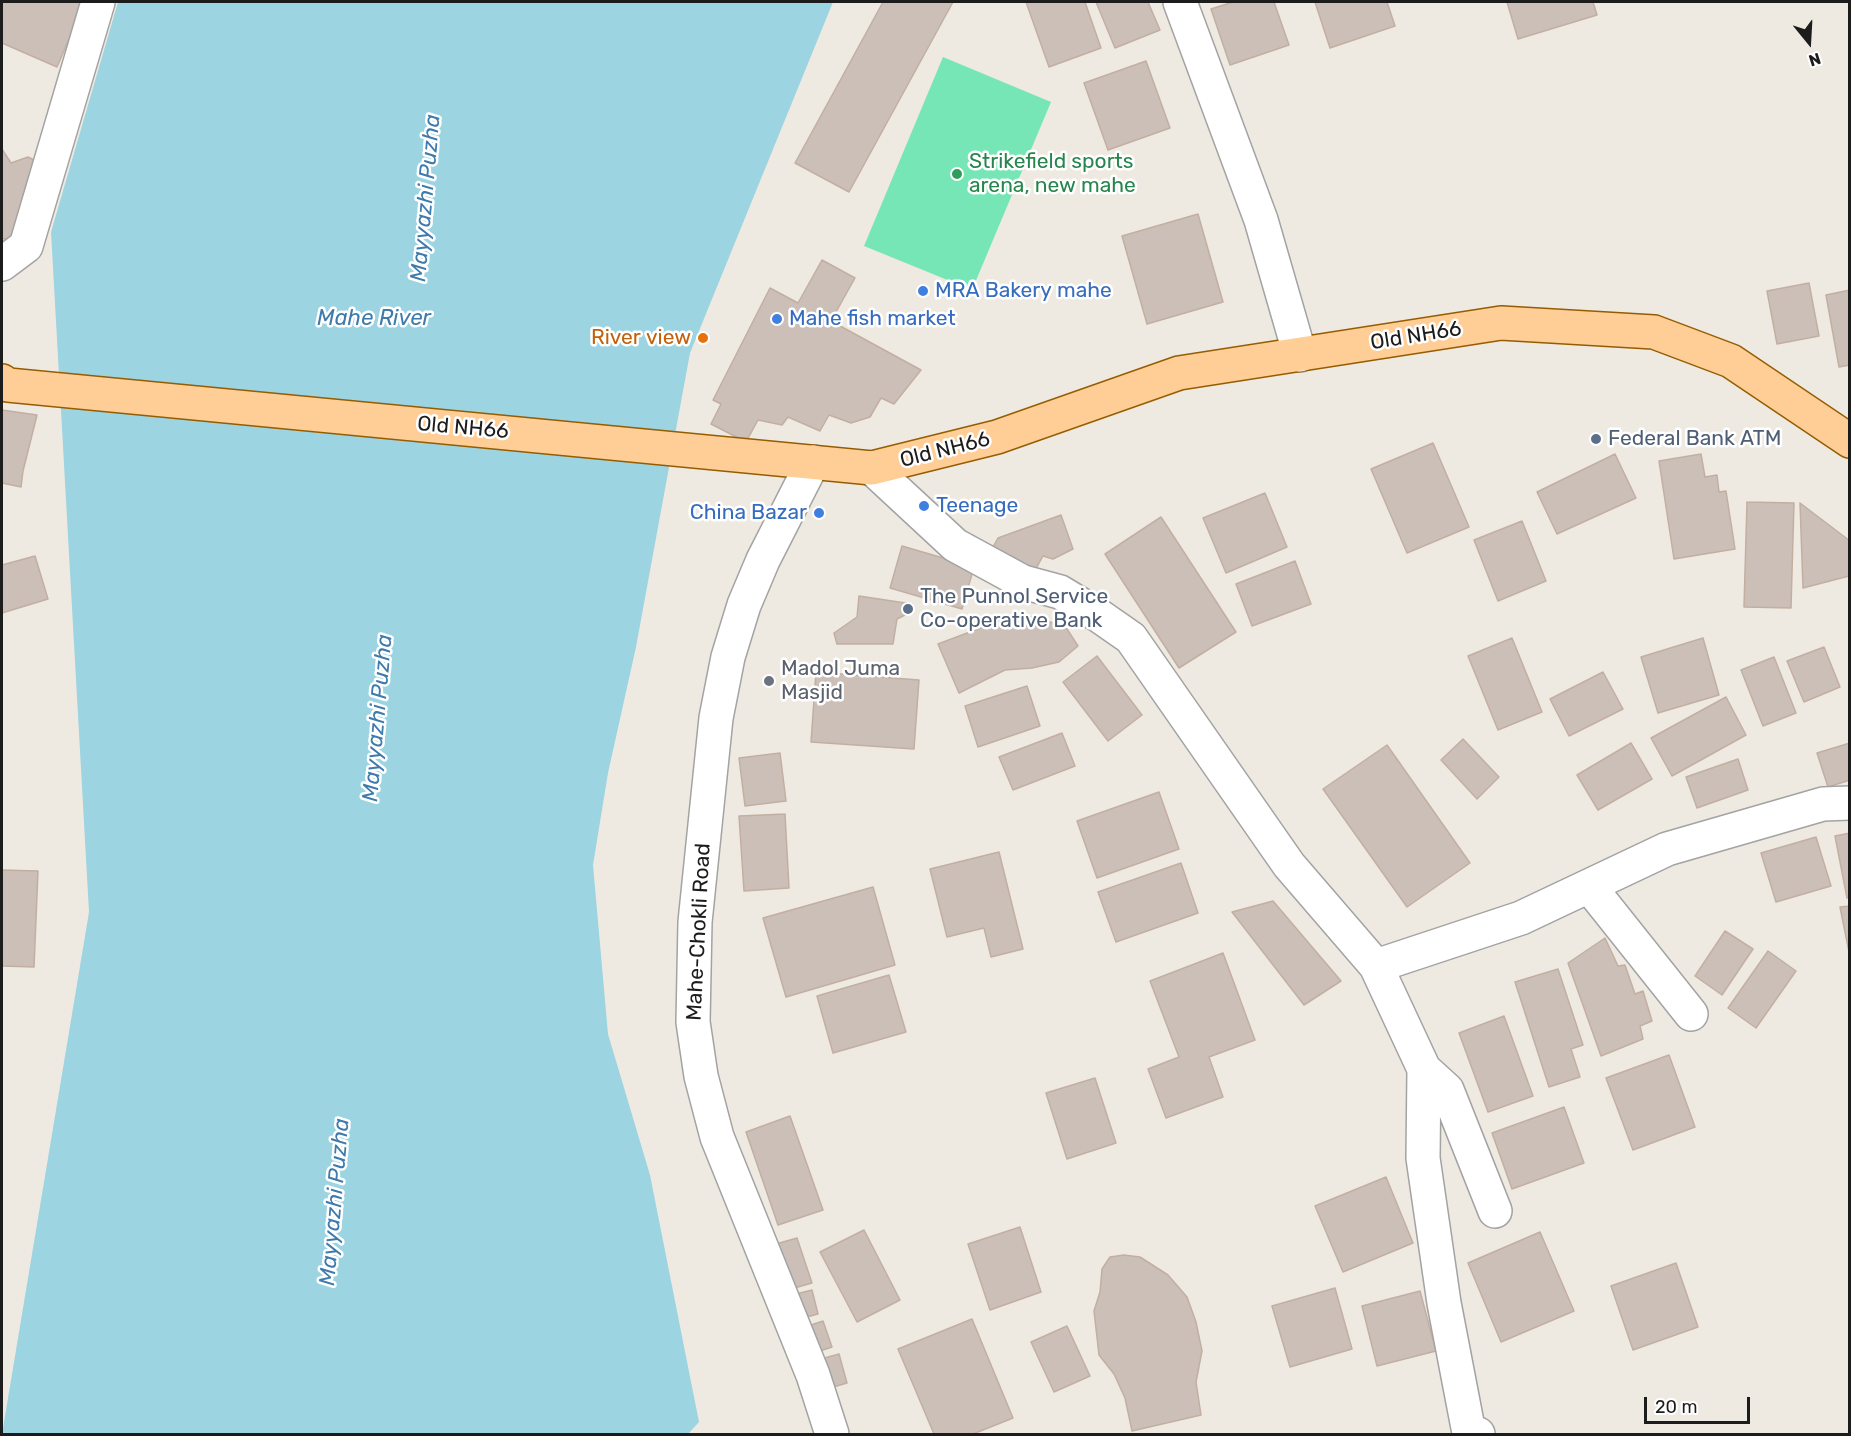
<!DOCTYPE html>
<style>
body{margin:0}
#map{position:relative;width:1851px;height:1436px;overflow:hidden;background:#efeae1;font-family:Rubik,sans-serif}
canvas{display:block}
.frame{position:absolute;inset:0;border:3px solid #1c1c1c;pointer-events:none}
.north{position:absolute;left:1779px;top:12px;width:60px;height:60px;-webkit-text-stroke:4px #fff;paint-order:stroke;rotate:162deg;font-size:16px;font-weight:700;line-height:24px;text-align:center;color:#1c1c1c}
.north::after{content:'';display:block;margin:auto;width:21px;height:27px;background:#1c1c1c;clip-path:polygon(50% 0,100% 100%,50% 72%,0 100%)}
.scale{position:absolute;left:1644px;top:1397px;width:106px;height:27px;box-sizing:border-box;border:3px solid #1c1c1c;border-top:0;padding-left:8px;font-size:18px;line-height:21px;white-space:nowrap;color:#1c1c1c;-webkit-text-stroke:4px #fff;paint-order:stroke}
</style>
<div id="map">
<canvas width="1851" height="1436"></canvas>
<div class="frame"></div>
<div class="north">N</div>
<div class="scale">20 m</div>
</div>
<script>
const c = document.querySelector('canvas').getContext('2d');
c.lineJoin = 'round';
function fill(path, color) { c.fillStyle = color; c.fill(path, 'evenodd'); }
const poly = rows => new Path2D(rows.map(r => 'M' + r).join(''));
function trace(path, color, width, dash) { c.strokeStyle = color; c.lineWidth = width; c.lineCap = dash ? 'butt' : 'round'; c.setLineDash(dash || []); c.stroke(path); }
function write(font, color, halo, rows, align = 'center') {
  c.font = font + ' Rubik,sans-serif'; c.lineWidth = 5; c.setLineDash([]); c.textBaseline = 'middle'; c.strokeStyle = halo; c.fillStyle = color; for (const [text, x, y, turn = 0] of rows) {
    c.save(); c.translate(x, y); c.rotate((+turn || 0) * Math.PI / 180); c.textAlign = isNaN(turn) ? turn : align; if (halo) c.strokeText(text, 0, 0); c.fillText(text, 0, 0); c.restore();
  }
}
fill(poly([
 [943,57,1051,102,972,290,864,246]
]), '#76e6b6');
fill(poly([
 [118,2,833,2,690,353,636,647,608,773,593,865,608,1034,650,1175,699,1422,688,1434,2,1434,89,912,51,232]
]), '#9cd4e1');
const building = poly([
 [2,2,85,2,57,67,2,43,2,2],
 [883,2,953,2,849,192,795,163,883,2],
 [1026,2,1085,2,1101,48,1049,67,1026,2],
 [1096,2,1148,2,1160,30,1115,48,1096,2],
 [1233,2,1274,2,1289,45,1230,65,1211,9,1233,2],
 [1315,2,1387,2,1395,26,1330,48,1315,2],
 [1507,2,1593,2,1597,15,1518,39,1507,2],
 [1146,61,1170,128,1108,150,1084,83,1146,61],
 [2,149,11,163,28,157,44,165,14,243,2,238,2,149],
 [1198,214,1223,302,1147,324,1122,236,1198,214],
 [822,260,855,278,831,321,921,370,894,404,881,398,870,417,851,423,829,415,820,431,788,417,782,425,758,420,746,442,711,424,721,404,713,400,770,288,798,303,822,260],
 [1809,283,1819,336,1777,344,1767,291,1809,283],
 [1850,290,1850,365,1839,367,1826,295,1850,290],
 [2,410,37,415,23,471,21,487,2,483,2,410],
 [1433,443,1469,527,1407,553,1371,469,1433,443],
 [1615,454,1636,498,1557,534,1537,492,1615,454],
 [1701,454,1705,477,1717,475,1719,492,1726,491,1735,549,1674,559,1659,461,1701,454],
 [1265,493,1287,547,1226,573,1203,518,1265,493],
 [1747,502,1794,503,1791,608,1744,607,1747,502],
 [1800,503,1850,541,1849,576,1803,588,1800,503],
 [1061,515,1073,549,1053,559,1043,556,1032,576,989,554,998,538,1061,515],
 [1161,517,1236,632,1179,668,1105,554,1161,517],
 [1522,521,1546,581,1498,601,1474,540,1522,521],
 [902,546,974,567,962,609,890,588,902,546],
 [35,556,48,599,2,613,2,565,35,556],
 [1295,561,1311,604,1252,626,1236,584,1295,561],
 [859,596,912,604,905,615,897,619,893,644,837,644,834,633,857,617,859,596],
 [1015,615,1041,618,1067,629,1078,646,1059,662,1032,668,1005,670,959,693,938,644,1015,615],
 [1512,638,1542,712,1498,730,1468,656,1512,638],
 [1703,638,1719,695,1658,713,1641,657,1703,638],
 [1824,647,1840,687,1804,702,1787,661,1824,647],
 [1097,656,1142,715,1108,741,1063,682,1097,656],
 [1774,657,1796,713,1763,726,1741,670,1774,657],
 [816,672,919,680,914,749,811,742,816,672],
 [1603,672,1623,709,1569,736,1550,699,1603,672],
 [1027,686,1040,726,978,747,965,706,1027,686],
 [1726,697,1746,735,1672,776,1651,738,1726,697],
 [1062,733,1075,766,1013,790,999,757,1062,733],
 [1463,739,1499,777,1477,799,1441,760,1463,739],
 [1631,743,1652,779,1598,810,1577,775,1631,743],
 [1850,743,1850,780,1828,787,1817,753,1850,743],
 [1387,745,1470,863,1407,907,1323,789,1387,745],
 [780,753,786,801,745,806,739,758,780,753],
 [1738,759,1748,790,1697,808,1686,777,1738,759],
 [1159,792,1179,849,1097,878,1077,821,1159,792],
 [785,814,789,888,744,891,739,816,785,814],
 [1850,833,1850,897,1847,898,1835,836,1850,833],
 [1816,837,1831,886,1776,902,1761,853,1816,837],
 [999,852,1023,949,991,957,984,928,947,937,930,869,999,852],
 [1181,863,1198,913,1116,942,1098,892,1181,863],
 [2,870,38,871,34,967,2,966,2,870],
 [873,887,895,965,786,997,763,918,873,887],
 [1273,901,1341,981,1304,1005,1232,912,1273,901],
 [1850,906,1850,952,1849,952,1840,907,1850,906],
 [1725,931,1753,949,1722,995,1695,976,1725,931],
 [1605,938,1618,966,1625,965,1635,994,1643,991,1652,1021,1640,1026,1643,1039,1601,1056,1568,963,1605,938],
 [1768,951,1796,971,1756,1028,1728,1008,1768,951],
 [1223,953,1255,1040,1209,1057,1223,1097,1166,1118,1148,1069,1179,1057,1150,981,1223,953],
 [1558,969,1583,1045,1571,1049,1580,1077,1549,1087,1515,982,1558,969],
 [889,975,906,1032,833,1053,817,996,889,975],
 [1504,1016,1533,1096,1488,1112,1459,1033,1504,1016],
 [1669,1055,1695,1127,1633,1150,1606,1078,1669,1055],
 [1095,1078,1116,1143,1067,1159,1046,1093,1095,1078],
 [1564,1107,1584,1163,1512,1189,1492,1133,1564,1107],
 [790,1116,823,1210,778,1225,746,1132,790,1116],
 [1386,1177,1413,1243,1343,1272,1315,1206,1386,1177],
 [1020,1227,1041,1292,990,1310,968,1244,1020,1227],
 [864,1230,900,1300,857,1322,820,1252,864,1230],
 [1540,1232,1574,1311,1501,1342,1468,1263,1540,1232],
 [797,1238,812,1283,791,1289,776,1244,797,1238],
 [1124,1255,1140,1257,1168,1275,1187,1297,1196,1322,1202,1351,1196,1382,1201,1415,1132,1431,1125,1398,1114,1374,1099,1355,1094,1311,1100,1292,1102,1269,1110,1257,1124,1255],
 [1676,1263,1698,1327,1633,1350,1611,1286,1676,1263],
 [1335,1288,1352,1349,1290,1367,1272,1306,1335,1288],
 [812,1290,818,1314,799,1319,792,1295,812,1290],
 [1420,1291,1436,1351,1377,1366,1362,1306,1420,1291],
 [972,1319,1013,1418,973,1434,934,1434,898,1349,972,1319],
 [823,1321,832,1347,811,1354,802,1328,823,1321],
 [1067,1326,1090,1376,1054,1392,1031,1342,1067,1326],
 [839,1354,847,1383,830,1388,821,1359,839,1354]
]);
fill(building, '#cbbfb7');
trace(building, '#c2afa2', 1.5);
const minor = poly([
 [1180,2,1261,220,1300,355],
 [2,264,26,246,98,2],
 [813,462,763,560,744,605,728,657,716,718,695,922,693,1022,701,1076,717,1137,813,1375,832,1434],
 [872,468,955,545,1023,582,1060,592,1098,615,1131,638,1289,865,1376,966,1521,918,1667,849,1823,804,1850,803],
 [1589,886,1691,1014],
 [1376,966,1424,1069,1423,1158,1444,1303,1469,1433,1478,1434],
 [1424,1069,1447,1090,1495,1211]
]);
const major = poly([
 [2,381,8,385,872,468,997,437,1179,373,1501,323,1654,332,1731,361,1850,441]
]);
trace(minor, '#a3a3a3', 36);
trace(major, '#955d00', 36);
trace(minor, '#fff', 33);
trace(major, '#ffcd96', 33);
for (const [x, y, r, color] of [
 [957,174,6,"#2e9e5b"],
 [923,291,6,"#3f7fe0"],
 [777,319,6,"#3f7fe0"],
 [703,338,6,"#e8710a"],
 [1596,439,6,"#5c6f8a"],
 [924,506,6,"#3f7fe0"],
 [819,513,6,"#3f7fe0"],
 [908,609,6,"#5c6f8a"],
 [769,681,6,"#6b7280"]
]) { const dot = new Path2D(); dot.arc(x, y, r, 0, 2 * Math.PI); c.fillStyle = color; c.fill(dot); trace(dot, '#fff', 2); }
write('21px', '#27864d', '#fff', [
 ["Strikefield sports",969,162],
 ["arena, new mahe",969,186]
], 'left');
write('21px', '#366cbe', '#fff', [
 ["MRA Bakery mahe",935,291],
 ["Mahe fish market",789,319],
 ["Teenage",936,506],
 ["China Bazar",807,513,"right"]
], 'left');
write('21px', '#1c1c1c', '#fff', [
 ["Old NH66",1416,336,-9],
 ["Old NH66",463,428,5],
 ["Old NH66",945,450,-14],
 ["Mahe-Chokli Road",699,932,-87]
]);
write('21px', '#c56008', '#fff', [
 ["River view",691,338]
], 'right');
write('21px', '#4e5e75', '#fff', [
 ["Federal Bank ATM",1608,439],
 ["The Punnol Service",920,597],
 ["Co-operative Bank",920,621]
], 'left');
write('21px', '#5b616d', '#fff', [
 ["Madol Juma",781,669],
 ["Masjid",781,693]
], 'left');
write('italic 22px', '#3e7aac', '#fff', [
 ["Mayyazhi Puzha",426,198,-85],
 ["Mahe River",374,319],
 ["Mayyazhi Puzha",378,718,-85],
 ["Mayyazhi Puzha",335,1202,-85]
]);
</script>
